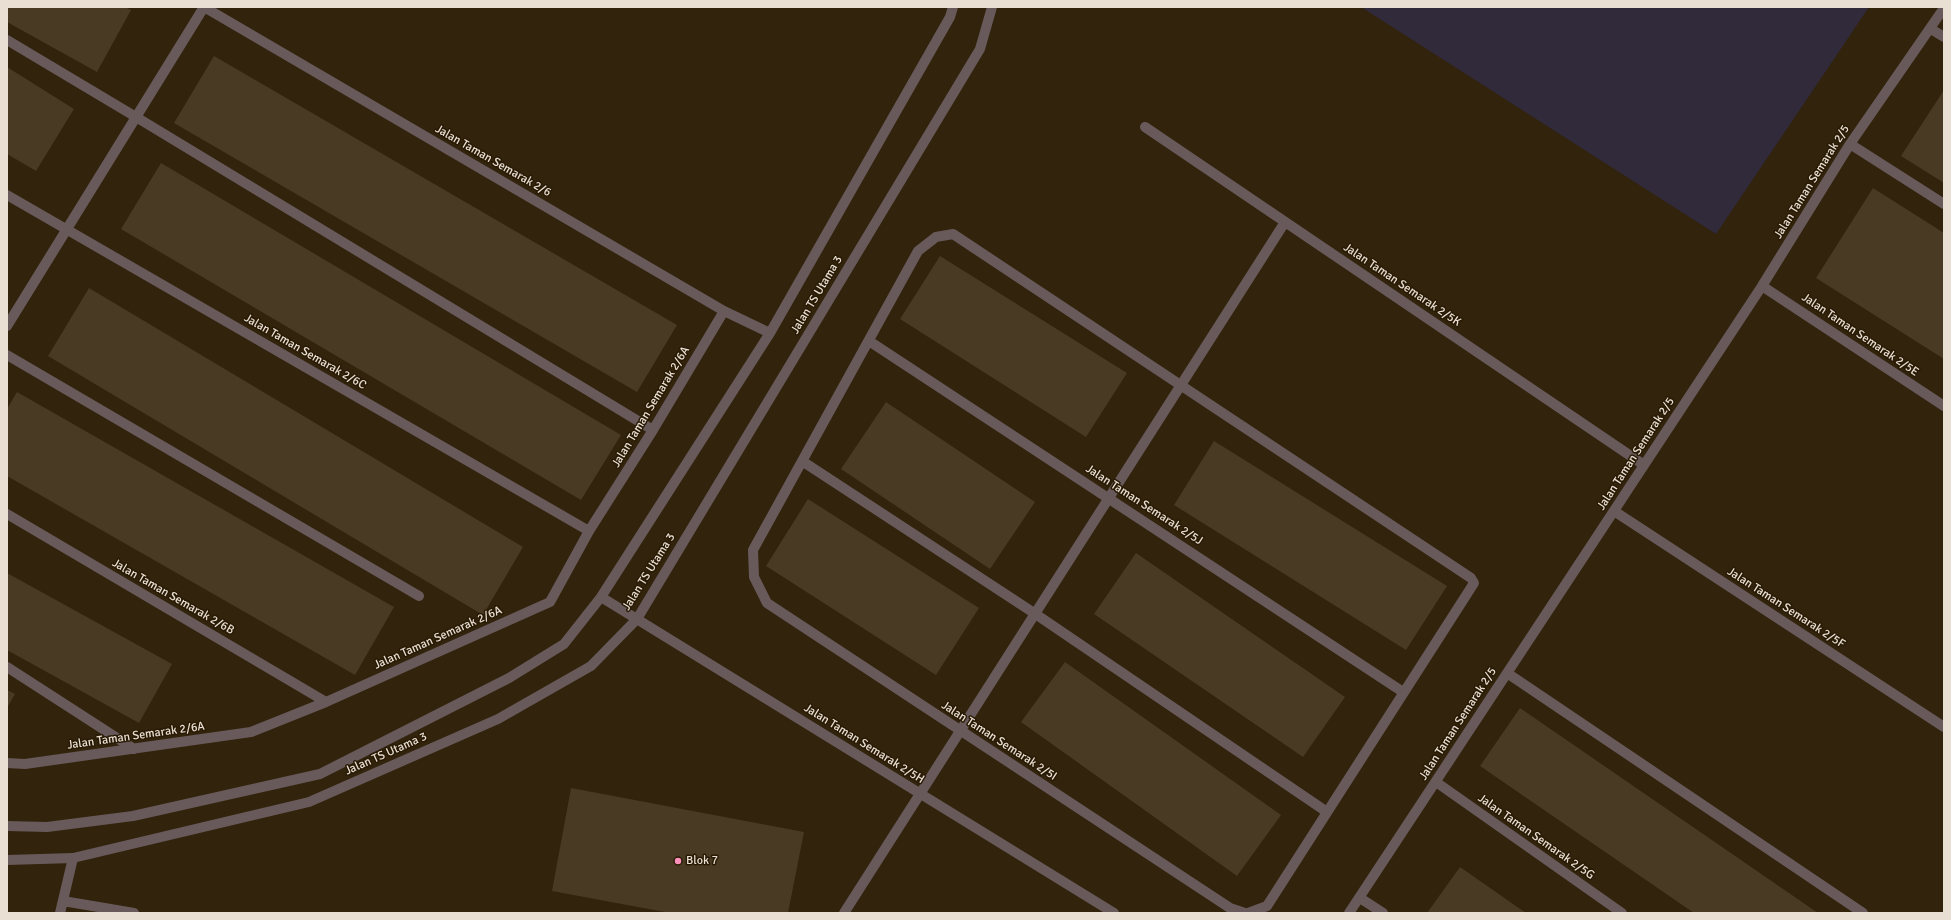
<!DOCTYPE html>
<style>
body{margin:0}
#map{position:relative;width:1951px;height:920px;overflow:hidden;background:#32230c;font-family:Signika,sans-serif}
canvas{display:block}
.frame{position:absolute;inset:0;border:8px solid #e9dfd2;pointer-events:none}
</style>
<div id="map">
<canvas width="1951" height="920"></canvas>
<div class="frame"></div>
</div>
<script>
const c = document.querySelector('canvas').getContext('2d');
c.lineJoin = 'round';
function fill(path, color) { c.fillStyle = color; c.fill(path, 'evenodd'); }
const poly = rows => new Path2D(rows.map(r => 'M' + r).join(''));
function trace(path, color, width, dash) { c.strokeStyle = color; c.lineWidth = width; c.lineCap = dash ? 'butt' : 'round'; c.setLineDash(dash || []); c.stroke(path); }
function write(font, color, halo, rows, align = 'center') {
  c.font = font + ' Signika,sans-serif'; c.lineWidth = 3; c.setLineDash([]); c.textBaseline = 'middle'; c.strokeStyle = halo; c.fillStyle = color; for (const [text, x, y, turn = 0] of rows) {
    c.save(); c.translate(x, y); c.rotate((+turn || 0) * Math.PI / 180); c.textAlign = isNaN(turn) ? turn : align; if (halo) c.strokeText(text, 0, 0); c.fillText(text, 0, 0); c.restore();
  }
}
fill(poly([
 [1361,7,1869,7,1716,234]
]), '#302a3b');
fill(poly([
 [7,7,125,7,131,10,97,72,7,22],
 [214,56,677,325,637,392,174,123],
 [7,67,74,109,36,171,7,154],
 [1944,90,1944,183,1901,156],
 [161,163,621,435,581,500,121,229],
 [1873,188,1944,233,1944,359,1816,278],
 [940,256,1127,373,1086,437,900,319],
 [89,288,523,547,483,615,48,356],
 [17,392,394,607,355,675,7,476,7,409],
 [886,402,1035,502,990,569,841,469],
 [1214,441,1447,586,1406,650,1174,505],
 [808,499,979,608,936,675,766,566],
 [1136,553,1345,697,1303,757,1094,614],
 [7,573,172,664,139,723,7,650],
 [1065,662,1281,815,1237,876,1021,722],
 [7,690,15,694,7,708],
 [1520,708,1818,913,1694,913,1480,766],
 [571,788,804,832,788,913,670,913,552,891],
 [1460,867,1526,913,1427,913]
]), '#493a23');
trace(poly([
 [204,7,724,311,770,333],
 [1931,29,1944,37],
 [7,40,136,117,653,430],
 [1145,127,1644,465],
 [1850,144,1944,204],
 [7,195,589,531],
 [1762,286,1944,406],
 [7,326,204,7],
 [869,341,1403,692],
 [7,355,419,596],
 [802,461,1034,613,1327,812],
 [1614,511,1944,727],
 [7,514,326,702],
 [601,597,1114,913],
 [7,667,134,749],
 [1507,673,1863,913],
 [7,763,25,764,251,732,326,702,550,602,589,531,653,430,724,311],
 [1436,782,1622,913],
 [7,826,47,827,133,816,320,774,509,678,564,644,601,597,770,333,950,17,953,7],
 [7,860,73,858,309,802,498,719,591,666,637,619,980,49,992,7],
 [1360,898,1383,913],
 [63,901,134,913],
 [60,913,73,858],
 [844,913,1285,222],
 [1245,913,1230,908,767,603,754,577,753,550,918,251,936,237,953,234,1471,578,1474,583,1267,906,1248,913],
 [1349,913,1762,286,1850,144,1944,8]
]), '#685a5a', 10);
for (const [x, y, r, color] of [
 [678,861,4,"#ff8ebb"]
]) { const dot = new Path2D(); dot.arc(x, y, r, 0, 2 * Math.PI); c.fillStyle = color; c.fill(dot); trace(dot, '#281a04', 1.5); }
write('12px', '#e9dfd2', '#281a04', [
 ["Jalan Taman Semarak 2/6",493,161,30],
 ["Jalan Taman Semarak 2/5",1812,182,-58],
 ["Jalan Taman Semarak 2/5K",1402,285,34],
 ["Jalan TS Utama 3",817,295,-59],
 ["Jalan Taman Semarak 2/5E",1860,335,34],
 ["Jalan Taman Semarak 2/6C",305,352,30],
 ["Jalan Taman Semarak 2/6A",651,407,-59],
 ["Jalan Taman Semarak 2/5",1636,454,-57],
 ["Jalan Taman Semarak 2/5J",1144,505,33],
 ["Jalan TS Utama 3",649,572,-58],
 ["Jalan Taman Semarak 2/6B",173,597,30],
 ["Jalan Taman Semarak 2/5F",1786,608,33],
 ["Jalan Taman Semarak 2/6A",438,638,-24],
 ["Jalan Taman Semarak 2/5",1458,724,-57],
 ["Jalan Taman Semarak 2/6A",136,736,-8],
 ["Jalan Taman Semarak 2/5I",999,741,33],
 ["Jalan Taman Semarak 2/5H",864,744,32],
 ["Jalan TS Utama 3",386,754,-24],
 ["Jalan Taman Semarak 2/5G",1536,837,35]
]);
write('12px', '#e9dfd2', '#281a04', [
 ["Blok 7",686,861]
], 'left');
</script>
